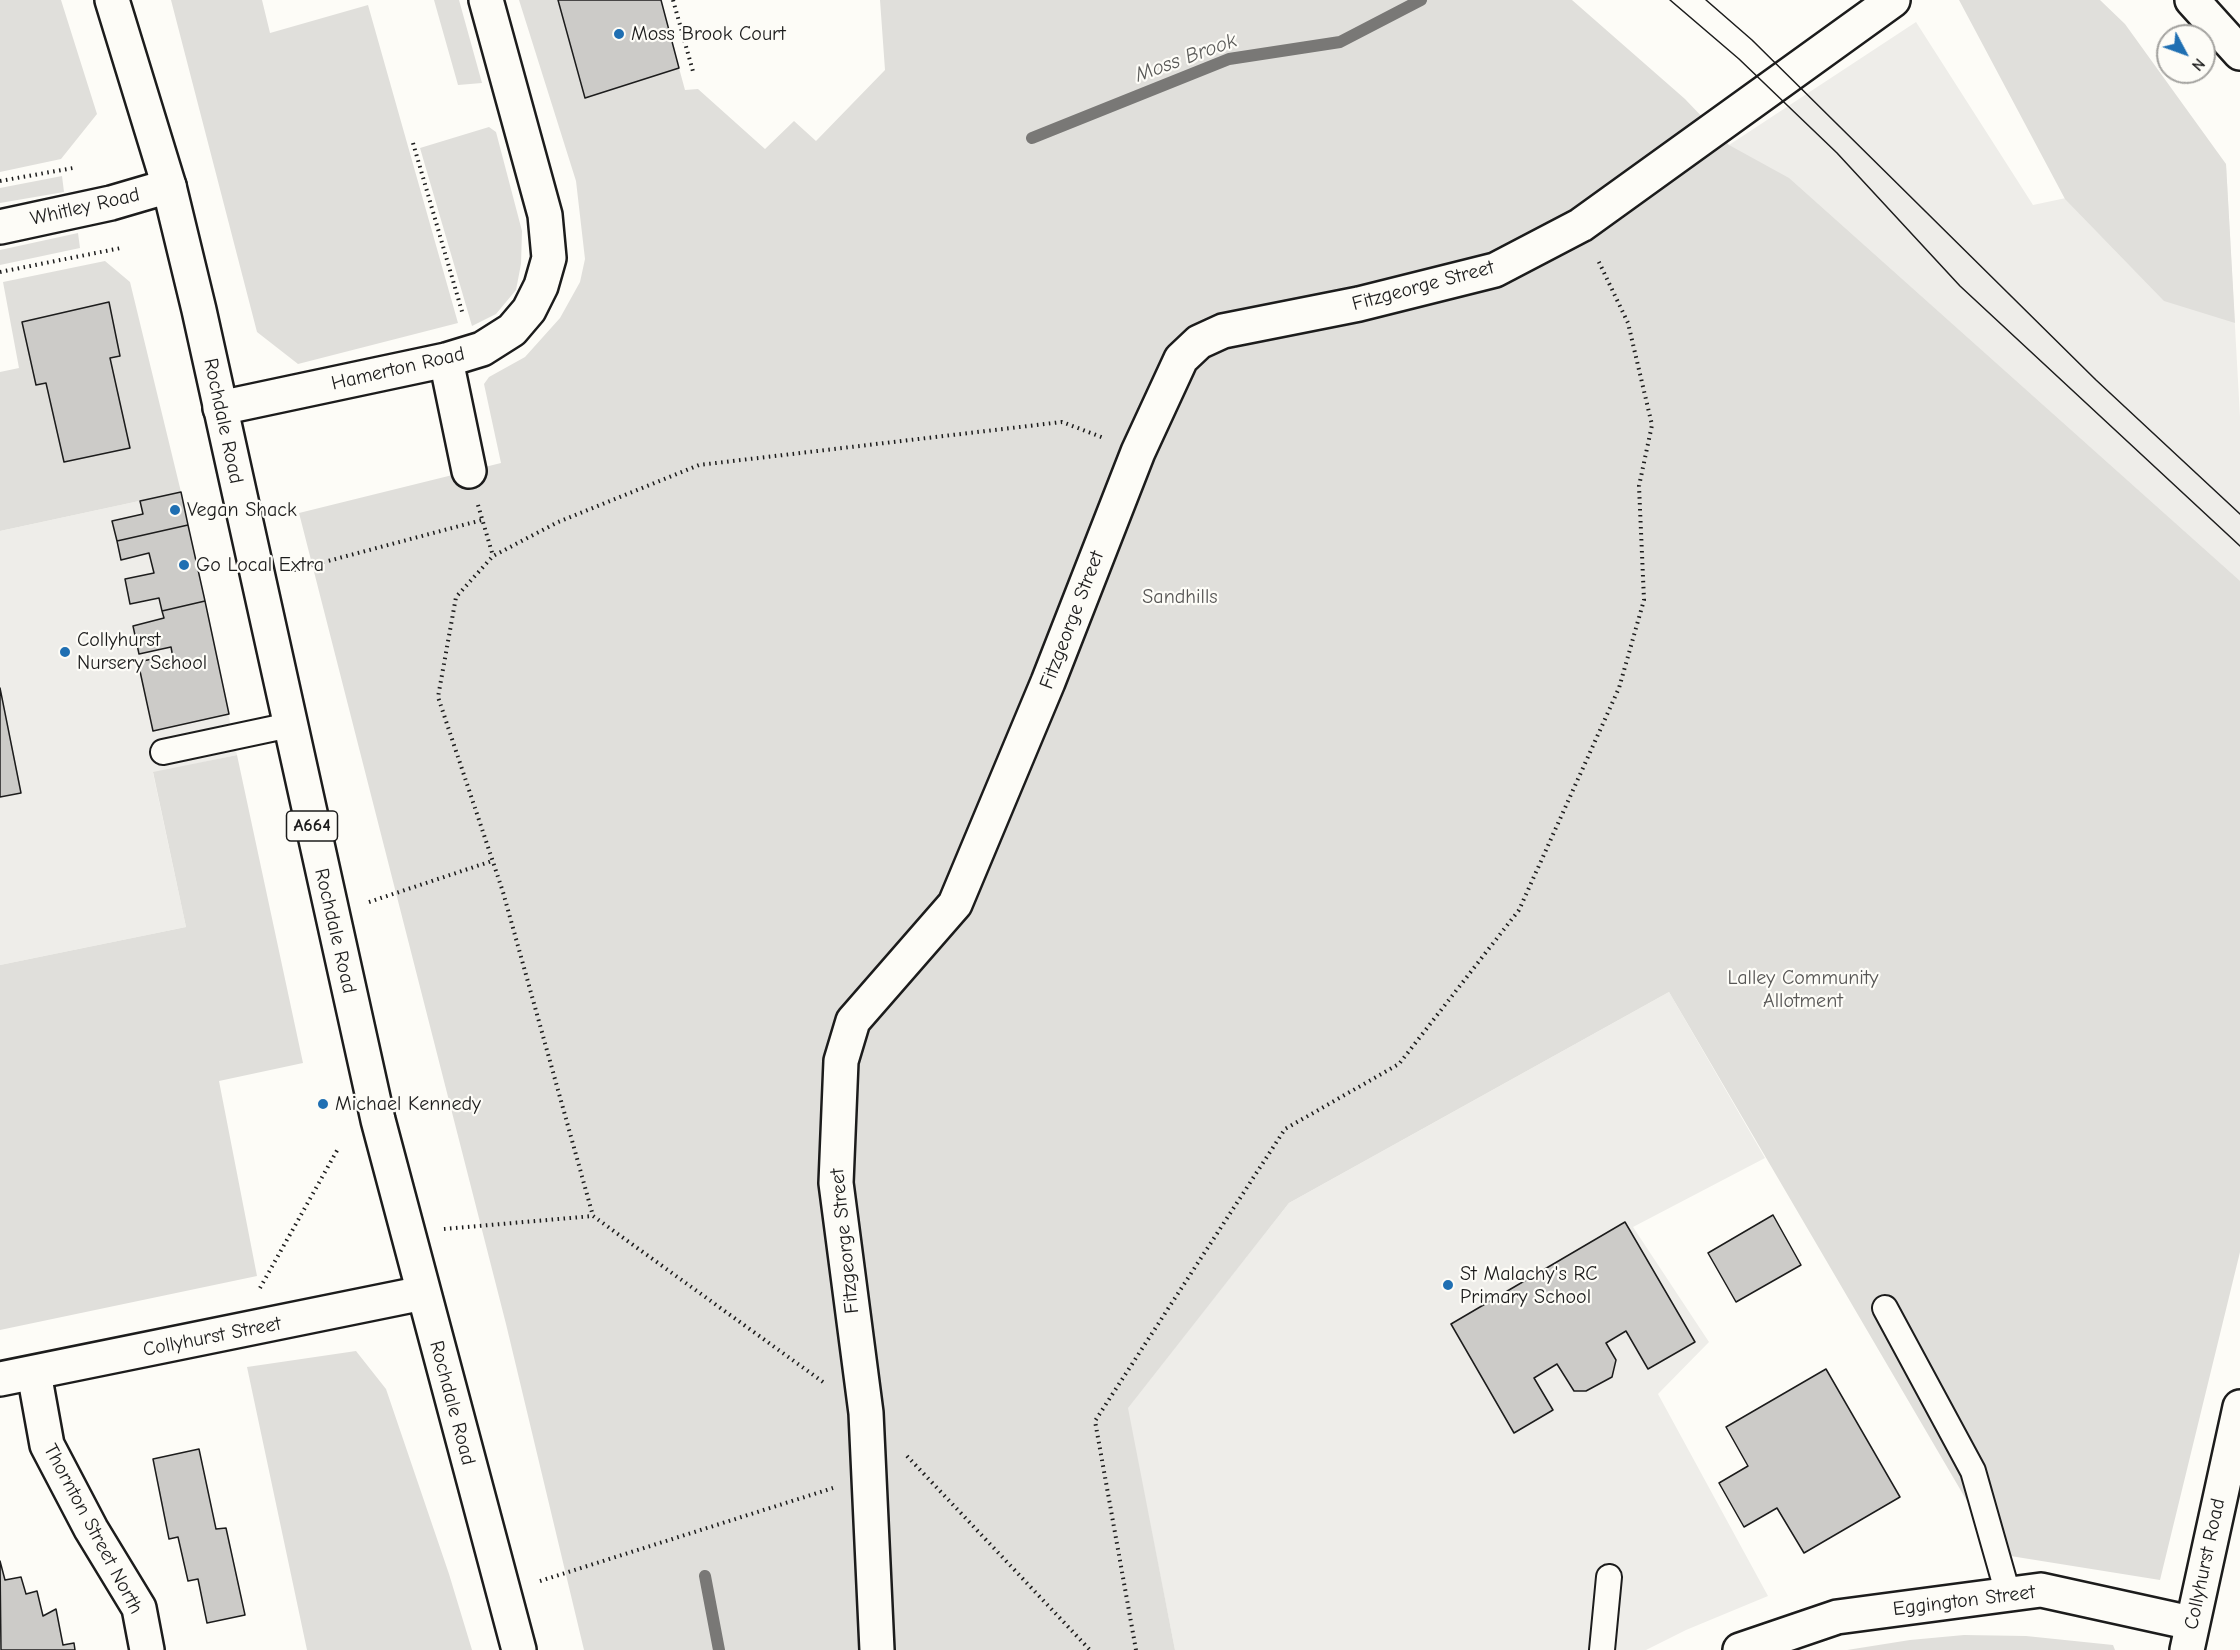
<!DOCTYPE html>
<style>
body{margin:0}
#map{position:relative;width:2240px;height:1650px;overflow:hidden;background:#fdfcf7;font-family:"Comic Neue",sans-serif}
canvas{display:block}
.north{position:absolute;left:2156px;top:24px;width:60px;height:60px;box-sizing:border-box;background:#fdfcf7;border:2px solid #a3a29f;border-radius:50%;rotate:131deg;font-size:16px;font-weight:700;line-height:24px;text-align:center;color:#1c1c1c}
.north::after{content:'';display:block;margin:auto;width:21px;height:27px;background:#1f6fb2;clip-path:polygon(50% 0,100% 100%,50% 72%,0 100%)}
</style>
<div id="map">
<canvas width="2240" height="1650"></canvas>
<div class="north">N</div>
</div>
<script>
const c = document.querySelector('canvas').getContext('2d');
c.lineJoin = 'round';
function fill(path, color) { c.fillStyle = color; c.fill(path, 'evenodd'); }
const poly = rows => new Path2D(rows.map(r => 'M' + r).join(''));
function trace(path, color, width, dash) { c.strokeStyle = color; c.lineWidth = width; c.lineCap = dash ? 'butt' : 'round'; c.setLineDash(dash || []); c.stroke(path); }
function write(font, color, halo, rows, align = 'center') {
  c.font = font + ' "Comic Neue",sans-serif'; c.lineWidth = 4.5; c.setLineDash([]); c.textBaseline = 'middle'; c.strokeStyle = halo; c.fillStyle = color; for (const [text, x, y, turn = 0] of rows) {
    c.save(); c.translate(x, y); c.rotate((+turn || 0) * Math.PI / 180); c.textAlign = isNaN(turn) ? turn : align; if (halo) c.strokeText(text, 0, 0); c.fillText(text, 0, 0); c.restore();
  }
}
fill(poly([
 [1916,22,2033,205,2226,164,2240,417,2240,726,1729,145],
 [181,492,237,755,153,773,186,927,0,965,0,531],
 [1669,992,1765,1158,1633,1227,1709,1342,1658,1394,1768,1596,1686,1630,1646,1650,1175,1650,1127,1408,1289,1203]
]), '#eeede9');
fill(poly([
 [0,0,61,0,97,114,61,159,0,172],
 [171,0,262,0,270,33,368,5,458,323,298,364,257,332],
 [434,0,459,0,482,83,458,85],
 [519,0,558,0,585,98,679,68,685,90,698,89,765,149,794,121,816,141,885,70,880,0,1572,0,1685,99,1729,145,1789,178,2240,581,2240,1252,2160,1580,1998,1554,1669,992,1289,1203,1128,1408,1175,1650,584,1650,506,1324,299,513,501,463,484,384,489,377,525,357,560,318,580,282,585,259,576,181],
 [1959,0,2100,0,2125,24,2226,164,2235,323,2164,301,2065,199],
 [489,127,496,132,522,231,521,264,516,290,496,314,472,326,420,148],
 [62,176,64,192,0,203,0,188],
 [78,233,80,248,0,265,0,250],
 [105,261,130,282,181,492,0,531,0,372,19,368,3,282],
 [109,302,120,356,110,358,130,448,64,462,46,383,36,385,22,322],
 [237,755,303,1063,219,1081,257,1276,0,1330,0,965,186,927,153,772],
 [356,1351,386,1389,449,1574,472,1650,307,1650,247,1367],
 [1964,1635,2026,1636,2113,1645,2115,1650,1847,1650,1910,1640]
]), '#e0dfdb');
trace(poly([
 [1032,138,1229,59,1340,42,1421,0],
 [705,1576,719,1650]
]), '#797876', 12);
const building = poly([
 [558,0,661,0,679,68,585,98,558,0],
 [109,302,120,356,110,358,130,448,64,462,46,383,36,385,22,322,109,302],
 [181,492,188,525,117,541,112,521,143,514,140,501,181,492],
 [188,525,205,601,162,611,159,598,130,604,125,579,154,573,149,553,121,560,117,541,188,525],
 [205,601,229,714,153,731,138,662,157,658,159,666,174,663,171,647,139,654,133,626,164,618,162,611,205,601],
 [0,688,21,793,0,797,0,688],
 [1773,1215,1801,1265,1736,1302,1708,1253,1773,1215],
 [1625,1222,1695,1342,1648,1369,1626,1331,1606,1343,1616,1360,1612,1377,1586,1391,1574,1391,1557,1364,1534,1378,1553,1410,1514,1433,1451,1324,1625,1222],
 [1826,1369,1900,1497,1804,1553,1777,1508,1744,1527,1719,1483,1748,1466,1726,1427,1826,1369],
 [199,1449,216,1529,226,1528,245,1615,207,1623,198,1579,188,1581,178,1537,169,1539,153,1459,199,1449],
 [0,1561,5,1580,21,1577,26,1594,37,1591,43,1616,56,1609,63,1645,74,1643,75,1650,1,1650,0,1561]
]);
fill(building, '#cccbc8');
trace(building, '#1c1c1c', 1.5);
const service = poly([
 [163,752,290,725],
 [1885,1308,1973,1471,2008,1594],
 [1602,1650,1609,1577]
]);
const minor = poly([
 [0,227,111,203,169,186],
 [446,360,469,471],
 [220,408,446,360,482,349,512,330,529,310,541,286,549,258,545,215,486,0],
 [34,1373,47,1445,91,1529,139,1608,147,1650],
 [877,1650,866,1413,836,1183,841,1061,853,1021,955,904,1048,682,1138,452,1181,359,1199,342,1223,331,1359,304,1495,270,1581,225,1893,0],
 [1740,1650,1837,1617,2041,1590,2191,1623]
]);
const tertiary = poly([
 [2192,0,2240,53],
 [0,1379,423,1293],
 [2187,1650,2240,1407]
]);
const trunk = poly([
 [112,0,169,186,199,310,378,1120,519,1650]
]);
trace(service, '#1c1c1c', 28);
trace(minor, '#1c1c1c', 38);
trace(tertiary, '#1c1c1c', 38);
trace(trunk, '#1c1c1c', 38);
trace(poly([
 [673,0,694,75],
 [413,143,463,315],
 [0,181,73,168],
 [0,272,121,248],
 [478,505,493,556],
 [294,570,482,520],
 [369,902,492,861],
 [444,1229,593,1216],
 [260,1288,339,1147],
 [823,1382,593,1216,503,892,438,697,456,597,493,556,558,522,699,465,1062,422,1104,438],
 [907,1456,1090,1650],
 [540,1581,833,1488],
 [1136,1650,1095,1421,1285,1129,1399,1064,1519,910,1619,688,1644,600,1639,486,1652,425,1628,323,1597,258]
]), '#1c1c1c', 4, [1.5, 4.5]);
trace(service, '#fdfcf7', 24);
trace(minor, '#fdfcf7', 33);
trace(tertiary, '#fdfcf7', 33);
trace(trunk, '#fdfcf7', 33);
trace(poly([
 [1670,0,1739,59,1837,153,1960,286,2240,546],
 [1706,0,1752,40,2096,380,2240,514]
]), '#1c1c1c', 1.5);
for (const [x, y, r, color] of [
 [619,34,6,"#1f6fb2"],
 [175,510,6,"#1f6fb2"],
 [184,565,6,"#1f6fb2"],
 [65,652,6,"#1f6fb2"],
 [323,1104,6,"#1f6fb2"],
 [1448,1285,6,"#1f6fb2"]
]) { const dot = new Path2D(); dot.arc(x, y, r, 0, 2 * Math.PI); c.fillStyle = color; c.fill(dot); trace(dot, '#fdfcf7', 2); }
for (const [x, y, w] of [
 [312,826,51]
]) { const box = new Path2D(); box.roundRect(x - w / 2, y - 15, w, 30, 4.5); c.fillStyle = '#fdfcf7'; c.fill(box); trace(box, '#1c1c1c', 1.5); }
write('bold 18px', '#1c1c1c', null, [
 ["A664",312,826]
]);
write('20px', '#1c1c1c', '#fdfcf7', [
 ["Moss Brook Court",631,34],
 ["Vegan Shack",187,510],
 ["Go Local Extra",196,565],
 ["Collyhurst",77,640],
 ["Nursery School",77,663],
 ["Michael Kennedy",335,1104],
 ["St Malachy's RC",1460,1274],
 ["Primary School",1460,1297]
], 'left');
write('20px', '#1c1c1c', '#fdfcf7', [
 ["Whitley Road",85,207,-13],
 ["Fitzgeorge Street",1423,286,-15],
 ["Hamerton Road",398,369,-13],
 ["Rochdale Road",223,421,78],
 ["Fitzgeorge Street",1072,620,-69],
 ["Rochdale Road",335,931,77],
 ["Fitzgeorge Street",845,1241,-96],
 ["Collyhurst Street",212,1337,-11],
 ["Rochdale Road",452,1403,75],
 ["Thornton Street North",93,1529,62],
 ["Collyhurst Road",2205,1564,-78],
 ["Eggington Street",1964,1601,-7]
]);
write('20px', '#575655', '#fdfcf7', [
 ["Sandhills",1180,597],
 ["Lalley Community",1803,978],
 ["Allotment",1803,1001]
]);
write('italic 21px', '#5a5a58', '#fdfcf7', [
 ["Moss Brook",1186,58,-20]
]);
</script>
